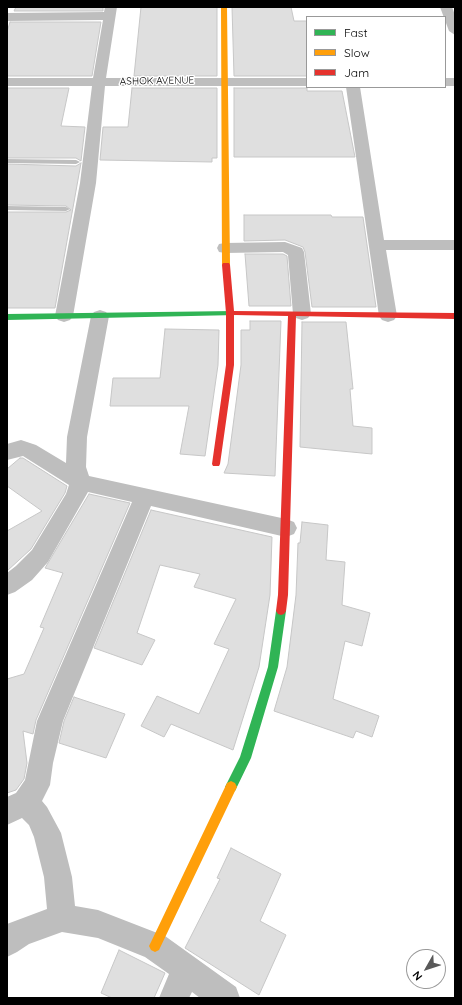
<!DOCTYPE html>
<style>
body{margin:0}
#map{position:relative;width:462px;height:1005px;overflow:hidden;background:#fff;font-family:Quicksand,sans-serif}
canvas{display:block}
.frame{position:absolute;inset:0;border:8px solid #000;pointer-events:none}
.legend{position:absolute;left:306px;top:16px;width:140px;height:72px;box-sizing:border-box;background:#fff;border:1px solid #999;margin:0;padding:5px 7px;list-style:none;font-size:12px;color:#000}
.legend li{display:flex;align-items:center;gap:8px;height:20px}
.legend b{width:20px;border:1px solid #999}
.north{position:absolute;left:406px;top:949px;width:40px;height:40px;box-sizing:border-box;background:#fff;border:1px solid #999;border-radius:50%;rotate:231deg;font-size:11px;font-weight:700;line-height:16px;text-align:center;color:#000}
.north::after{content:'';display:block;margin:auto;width:14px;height:18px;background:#595959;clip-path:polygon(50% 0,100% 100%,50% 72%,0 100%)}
</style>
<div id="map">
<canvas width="462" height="1005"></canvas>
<div class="frame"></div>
<ul class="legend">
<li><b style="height:5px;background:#30b455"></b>Fast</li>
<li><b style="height:5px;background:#ff9f0a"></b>Slow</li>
<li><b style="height:5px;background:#e5322d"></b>Jam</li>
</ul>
<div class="north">N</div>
</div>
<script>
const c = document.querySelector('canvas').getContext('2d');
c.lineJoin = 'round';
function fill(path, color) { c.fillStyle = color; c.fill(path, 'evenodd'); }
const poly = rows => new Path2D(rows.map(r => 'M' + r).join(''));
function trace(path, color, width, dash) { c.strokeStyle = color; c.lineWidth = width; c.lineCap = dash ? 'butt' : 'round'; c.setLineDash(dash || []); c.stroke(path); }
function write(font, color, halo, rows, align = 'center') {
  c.font = font + ' Quicksand,sans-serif'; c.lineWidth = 3; c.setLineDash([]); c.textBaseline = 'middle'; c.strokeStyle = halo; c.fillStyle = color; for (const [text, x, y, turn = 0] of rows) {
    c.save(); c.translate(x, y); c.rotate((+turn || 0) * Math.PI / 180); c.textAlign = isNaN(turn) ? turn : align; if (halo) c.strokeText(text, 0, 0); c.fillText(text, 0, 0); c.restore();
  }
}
const building = poly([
 [16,7,103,7,103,11,14,11,16,7],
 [141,7,217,7,217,76,134,76,141,7],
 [232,7,291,7,294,21,307,21,307,76,234,76,232,7],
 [10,22,101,22,92,76,7,76,7,32,10,22],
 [7,88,69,88,61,126,85,127,81,161,76,158,7,158,7,88],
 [132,88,217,88,217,158,212,158,212,162,100,160,103,127,128,127,132,88],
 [234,88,307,88,307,91,342,91,355,157,234,157,234,88],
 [81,163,55,308,7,308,7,212,66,212,71,210,66,206,7,205,7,164,76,166,81,163],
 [244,215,331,215,332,217,363,217,376,307,312,307,305,252,303,247,285,240,244,241,244,215],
 [245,254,283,254,287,256,291,306,249,306,245,254],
 [250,321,281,321,275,476,224,473,228,464,241,365,241,330,250,330,250,321],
 [302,322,346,322,353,389,350,389,353,426,372,428,372,454,300,447,302,322],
 [165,329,219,330,218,365,205,456,180,454,189,406,110,406,113,378,160,378,165,329],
 [20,458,23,458,67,486,65,493,31,549,7,571,7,531,42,511,7,486,7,469,20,458],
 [89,494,130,503,36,720,33,734,23,731,27,763,24,779,16,790,7,793,7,679,24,674,44,628,40,627,63,573,45,568,89,494],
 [151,510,272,537,270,595,259,667,233,750,171,724,164,737,141,726,157,696,199,714,229,649,214,644,236,599,194,587,200,574,160,565,137,633,155,640,142,665,94,648,151,510],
 [302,522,328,525,326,560,345,562,342,605,370,613,362,646,345,641,333,699,379,716,372,737,356,731,353,738,274,711,287,667,296,595,298,543,300,543,302,522],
 [74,697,125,714,106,758,59,743,64,721,74,697],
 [231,848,281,874,260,921,286,935,259,995,185,948,220,879,217,878,231,848],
 [119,950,165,973,154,998,112,998,101,993,119,950]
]);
fill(building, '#dfdfdf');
trace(building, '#c7c7c7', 1);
fill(poly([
 [7,159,76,160,80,162,76,164,7,163,7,159],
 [7,206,66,207,70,209,66,211,7,210,7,206]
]), '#bebebe');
fill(poly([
 [105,7,117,7,106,78,307,78,307,86,105,86,96,183,73,316,70,320,64,322,58,320,55,316,80,183,92,86,7,86,7,78,93,78,103,20,7,21,7,13,104,12,105,7],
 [440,7,452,7,455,15,455,35,449,31,440,7],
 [445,78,455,78,455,86,445,86,445,78],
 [346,87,360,87,384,240,455,240,455,250,386,250,397,316,394,320,388,322,382,320,379,316,346,87],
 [285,242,302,248,304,252,311,314,308,318,302,320,296,318,293,314,288,255,283,252,225,253,219,252,217,248,219,244,225,243,285,242],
 [100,310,106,312,109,316,87,437,86,467,89,476,286,519,294,522,297,528,294,534,286,537,151,506,63,721,53,763,50,785,42,801,47,807,61,833,72,877,75,906,98,910,165,936,236,987,240,998,200,998,192,992,189,998,159,998,169,974,145,957,98,938,62,932,29,944,17,952,7,957,7,924,47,909,44,877,34,837,29,825,22,818,7,825,7,797,16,793,25,780,37,721,132,502,88,492,48,562,32,580,15,592,7,595,7,573,16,566,32,550,66,494,69,485,23,456,7,460,7,444,21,440,36,445,66,463,67,437,91,316,94,312,100,310]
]), '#bebebe');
fill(poly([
 [234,311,238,313,237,315,7,320,7,314,234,311],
 [281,607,284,608,286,611,278,667,251,758,235,791,231,793,227,791,225,787,240,757,268,667,276,611,278,608,281,607]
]), '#30b455');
fill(poly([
 [221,7,227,7,230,265,226,267,222,265,221,7],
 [231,781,235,783,237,787,235,791,159,950,155,952,151,950,149,946,151,942,227,783,231,781]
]), '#ff9f0a');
fill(poly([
 [223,263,229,263,230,265,234,311,455,313,455,319,296,316,288,595,286,611,284,614,281,615,278,614,276,611,278,595,288,316,234,315,234,365,220,464,219,466,213,466,212,464,226,365,226,313,222,265,223,263]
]), '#e5322d');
write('10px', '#000', '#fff', [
 ["ASHOK AVENUE",157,81,-1]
]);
</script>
